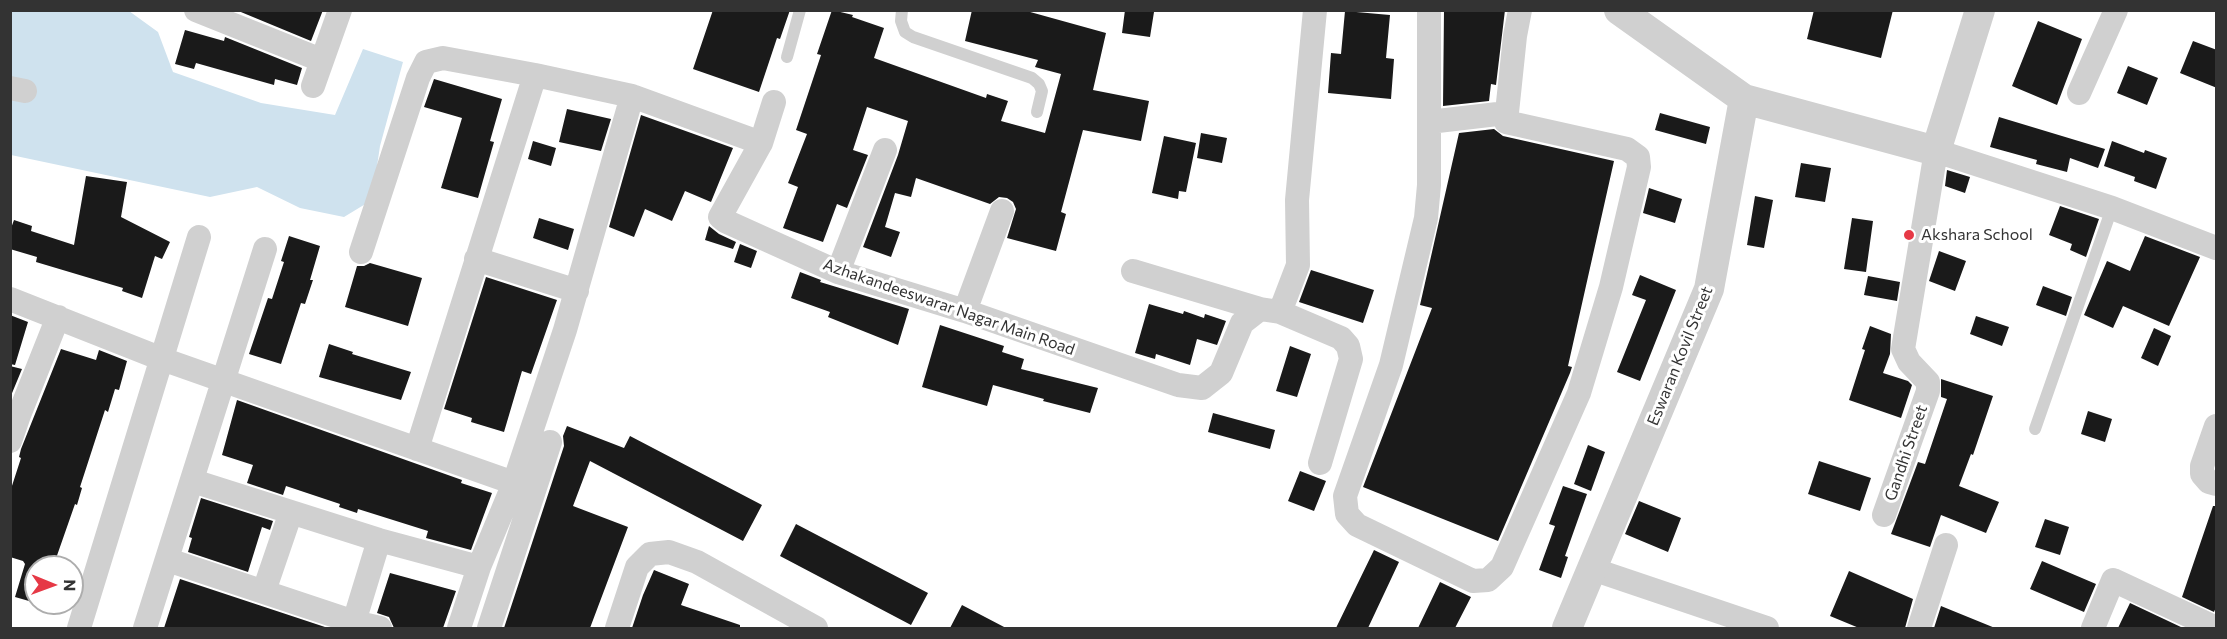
<!DOCTYPE html>
<style>
body{margin:0}
#map{position:relative;width:2227px;height:639px;overflow:hidden;background:#fff;font-family:Commissioner,sans-serif}
canvas{display:block}
.frame{position:absolute;inset:0;border:12px solid #333;pointer-events:none}
.north{position:absolute;left:24px;top:555px;width:60px;height:60px;box-sizing:border-box;background:#fff;border:2px solid #adadad;border-radius:50%;rotate:91deg;font-size:16px;font-weight:700;line-height:24px;text-align:center;color:#333}
.north::after{content:'';display:block;margin:auto;width:21px;height:27px;background:#e63946;clip-path:polygon(50% 0,100% 100%,50% 72%,0 100%)}
</style>
<div id="map">
<canvas width="2227" height="639"></canvas>
<div class="frame"></div>
<div class="north">N</div>
</div>
<script>
const c = document.querySelector('canvas').getContext('2d');
c.lineJoin = 'round';
function fill(path, color) { c.fillStyle = color; c.fill(path, 'evenodd'); }
const poly = rows => new Path2D(rows.map(r => 'M' + r).join(''));
function trace(path, color, width, dash) { c.strokeStyle = color; c.lineWidth = width; c.lineCap = dash ? 'butt' : 'round'; c.setLineDash(dash || []); c.stroke(path); }
function write(font, color, halo, rows, align = 'center') {
  c.font = font + ' Commissioner,sans-serif'; c.lineWidth = 6; c.setLineDash([]); c.textBaseline = 'middle'; c.strokeStyle = halo; c.fillStyle = color; for (const [text, x, y, turn = 0] of rows) {
    c.save(); c.translate(x, y); c.rotate((+turn || 0) * Math.PI / 180); c.textAlign = isNaN(turn) ? turn : align; if (halo) c.strokeText(text, 0, 0); c.fillText(text, 0, 0); c.restore();
  }
}
fill(poly([
 [11,11,129,11,158,32,173,72,261,103,335,115,363,49,403,62,380,146,372,200,344,217,300,208,257,187,210,197,11,155]
]), '#cfe2ee');
fill(poly([
 [236,10,323,10,311,41],
 [713,10,790,10,780,39,777,38,759,92,693,69],
 [832,10,853,15,852,17,884,28,874,58,986,98,987,94,1008,101,1001,121,1045,133,1061,74,1035,67,1038,60,965,41,972,10,1023,10,1106,33,1093,90,1149,101,1141,141,1083,130,1061,212,1066,214,1056,251,1007,238,1016,209,1013,202,1007,198,999,197,990,204,916,178,911,197,895,193,885,227,900,232,891,257,863,247,898,155,908,121,867,107,853,150,868,155,847,208,837,204,823,242,783,228,798,187,788,183,807,134,796,130,821,55,817,54],
 [1125,10,1154,12,1150,37,1122,33],
 [1444,10,1505,10,1496,85,1491,84,1489,101,1443,106],
 [1814,10,1893,10,1881,58,1807,39],
 [1345,11,1390,15,1386,58,1394,59,1391,99,1328,93,1331,53,1341,54],
 [2038,21,2082,39,2057,105,2012,86],
 [185,30,224,41,225,37,302,68,297,85,275,79,274,85,196,63,194,69,175,64],
 [2193,41,2217,50,2217,88,2180,73],
 [2128,66,2158,78,2147,105,2117,93],
 [434,79,502,99,490,141,494,142,478,198,441,188,462,118,424,107],
 [567,109,611,119,601,151,559,142],
 [1660,113,1710,127,1706,144,1655,130],
 [641,115,733,148,711,202,685,191,672,221,645,209,634,237,609,227],
 [1999,117,2105,149,2098,168,2070,158,2067,172,2036,164,2037,160,1990,147],
 [1494,129,1503,136,1614,161,1568,366,1572,367,1570,373,1498,541,1363,487,1432,308,1420,305,1459,133],
 [1201,133,1227,138,1222,163,1197,158],
 [1164,136,1196,143,1186,192,1179,191,1178,199,1152,193],
 [533,141,556,148,551,166,528,159],
 [2112,141,2144,153,2145,150,2167,158,2156,189,2134,181,2135,177,2104,166],
 [1801,163,1831,168,1825,202,1795,197],
 [1947,170,1970,177,1965,193,1945,186],
 [86,176,127,182,121,217,170,242,162,259,155,256,142,298,122,291,123,288,36,262,37,257,10,249,10,231,14,220,32,226,31,231,74,245],
 [1649,188,1682,199,1675,223,1643,213],
 [1755,196,1773,200,1764,248,1747,245],
 [2060,206,2099,219,2086,257,2070,250,2072,244,2049,235],
 [539,218,574,229,568,250,533,238],
 [1852,218,1873,221,1866,272,1844,269],
 [709,226,719,234,736,242,733,249,705,240],
 [289,236,320,246,310,280,313,280,305,304,301,303,281,364,249,354,268,298,272,299,284,262,281,261],
 [2145,236,2200,257,2169,326,2123,306,2113,328,2084,315,2107,261,2130,271],
 [740,244,757,251,751,268,734,262],
 [1939,251,1966,261,1955,291,1929,281],
 [370,263,422,278,408,326,345,307,357,266,364,266],
 [1311,270,1374,290,1363,323,1299,302],
 [800,272,821,280,820,282,909,309,898,345,828,317,830,312,791,298],
 [1640,275,1676,290,1640,381,1617,372,1646,300,1632,295],
 [1868,276,1900,282,1897,301,1864,295],
 [486,277,557,300,531,374,522,371,504,432,471,422,472,418,444,409],
 [2043,286,2072,297,2066,316,2036,305],
 [1149,304,1183,314,1184,311,1204,318,1205,314,1226,321,1217,345,1197,339,1190,365,1156,354,1155,359,1135,353],
 [10,315,28,322,15,365,10,364],
 [1976,316,2009,327,2002,346,1970,334],
 [940,325,1004,346,1002,352,1024,359,1021,369,1098,388,1090,413,1043,401,1044,399,993,385,987,406,922,387],
 [1870,326,1891,334,1890,354,1883,373,1908,381,1912,385,1901,418,1849,400,1865,350,1862,349],
 [2154,328,2171,336,2158,366,2141,358],
 [329,344,353,352,352,354,411,372,401,400,319,377],
 [1290,346,1311,354,1297,397,1276,391],
 [61,349,96,360,99,350,127,361,119,390,115,389,108,412,105,410,80,487,82,488,77,505,75,504,53,567,36,567,36,603,15,597,25,564,23,561,10,557,10,492,21,458,19,457,21,449],
 [10,366,22,369,10,398],
 [1941,379,1993,396,1973,455,1971,454,1959,486,1999,502,1986,533,1941,515,1930,547,1891,534,1918,462,1925,464,1947,399,1941,397],
 [237,400,462,480,461,483,492,493,471,550,426,538,428,531,358,509,357,513,339,507,340,504,286,486,283,495,247,483,253,465,222,455],
 [2088,411,2112,419,2105,442,2081,434],
 [1213,413,1275,430,1270,449,1208,432],
 [567,426,624,448,630,436,762,505,743,541,590,461,573,506,628,527,590,628,504,628,564,446,563,436],
 [1588,445,1605,452,1591,491,1574,484],
 [1819,461,1871,478,1860,511,1808,494],
 [1300,471,1326,481,1314,511,1288,501],
 [1563,486,1587,494,1565,556,1568,557,1561,578,1539,570,1555,526,1549,524],
 [201,498,273,521,270,530,262,527,248,572,188,552,192,538,189,537],
 [1639,501,1681,518,1668,552,1625,534],
 [2213,506,2217,506,2217,605,2214,612,2182,597],
 [2045,519,2069,527,2060,555,2035,547],
 [796,524,928,593,911,625,780,556],
 [1374,550,1399,562,1368,628,1336,628],
 [2042,561,2096,584,2084,612,2030,589],
 [654,570,689,584,681,605,740,625,740,628,632,628,643,595],
 [1849,571,1913,599,1905,628,1859,628,1830,616],
 [390,573,456,591,443,628,394,628,389,617,377,613],
 [180,579,328,628,164,628],
 [1440,582,1471,597,1455,628,1418,628],
 [2130,603,2183,628,2118,628],
 [962,605,1006,628,950,628],
 [1941,606,1995,628,1934,628]
]), '#1a1a1a');
trace(poly([
 [902,10,901,21,905,32,913,37,1032,78,1039,84,1042,91,1037,112],
 [787,57,800,10],
 [2035,429,2112,208]
]), '#d0d0d0', 12);
trace(poly([
 [196,10,321,60],
 [1429,10,1429,185,1426,218,1391,365,1345,496,1347,514,1357,525,1473,581,1488,580,1502,567,1579,393,1611,287,1639,167,1638,157,1627,149,1506,122,1515,36,1520,10],
 [313,86,340,10],
 [10,88,25,91],
 [2079,93,2116,10],
 [1429,122,1506,113],
 [761,143,774,102],
 [361,252,418,78,426,62,443,58,535,75,632,96],
 [476,259,577,291],
 [1133,271,1260,309],
 [838,272,885,150],
 [10,299,162,359,514,483],
 [965,311,1002,211],
 [1280,312,1341,338,1348,346,1351,359,1320,463],
 [2216,426,2202,466,2202,474,2209,482,2216,484],
 [10,441,19,415,58,317],
 [417,449,535,75],
 [193,481,379,540,479,567],
 [1884,515,1928,391,1928,382,1909,362,1903,349,1936,151,2112,208,2216,248],
 [168,560,354,622,380,628],
 [1592,569,1767,628],
 [264,591,291,512],
 [354,622,379,540],
 [79,628,199,237],
 [145,628,265,249],
 [459,628,479,567,514,483,565,330,632,96,761,143,720,217,725,221,838,272,965,311,1178,385,1202,388,1221,373,1242,323,1260,309,1280,312,1298,265,1297,200,1315,10],
 [489,628,550,442],
 [617,628,637,567,650,554,669,552,697,562,816,628],
 [1919,628,1946,545],
 [2093,628,2113,580,2216,628]
]), '#d0d0d0', 24);
trace(poly([
 [1619,10,1744,99,1936,151,1980,10],
 [1567,628,1709,289,1744,99]
]), '#d0d0d0', 30);
for (const [x, y, r, color] of [
 [1909,235,6,"#e63946"]
]) { const dot = new Path2D(); dot.arc(x, y, r, 0, 2 * Math.PI); c.fillStyle = color; c.fill(dot); trace(dot, '#fff', 2); }
write('16px', '#333', '#fff', [
 ["Akshara School",1921,235]
], 'left');
write('16px', '#333', '#fff', [
 ["Azhakandeeswarar Nagar Main Road",949,307,19],
 ["Eswaran Kovil Street",1680,356,-68],
 ["Gandhi Street",1906,453,-71]
]);
</script>
